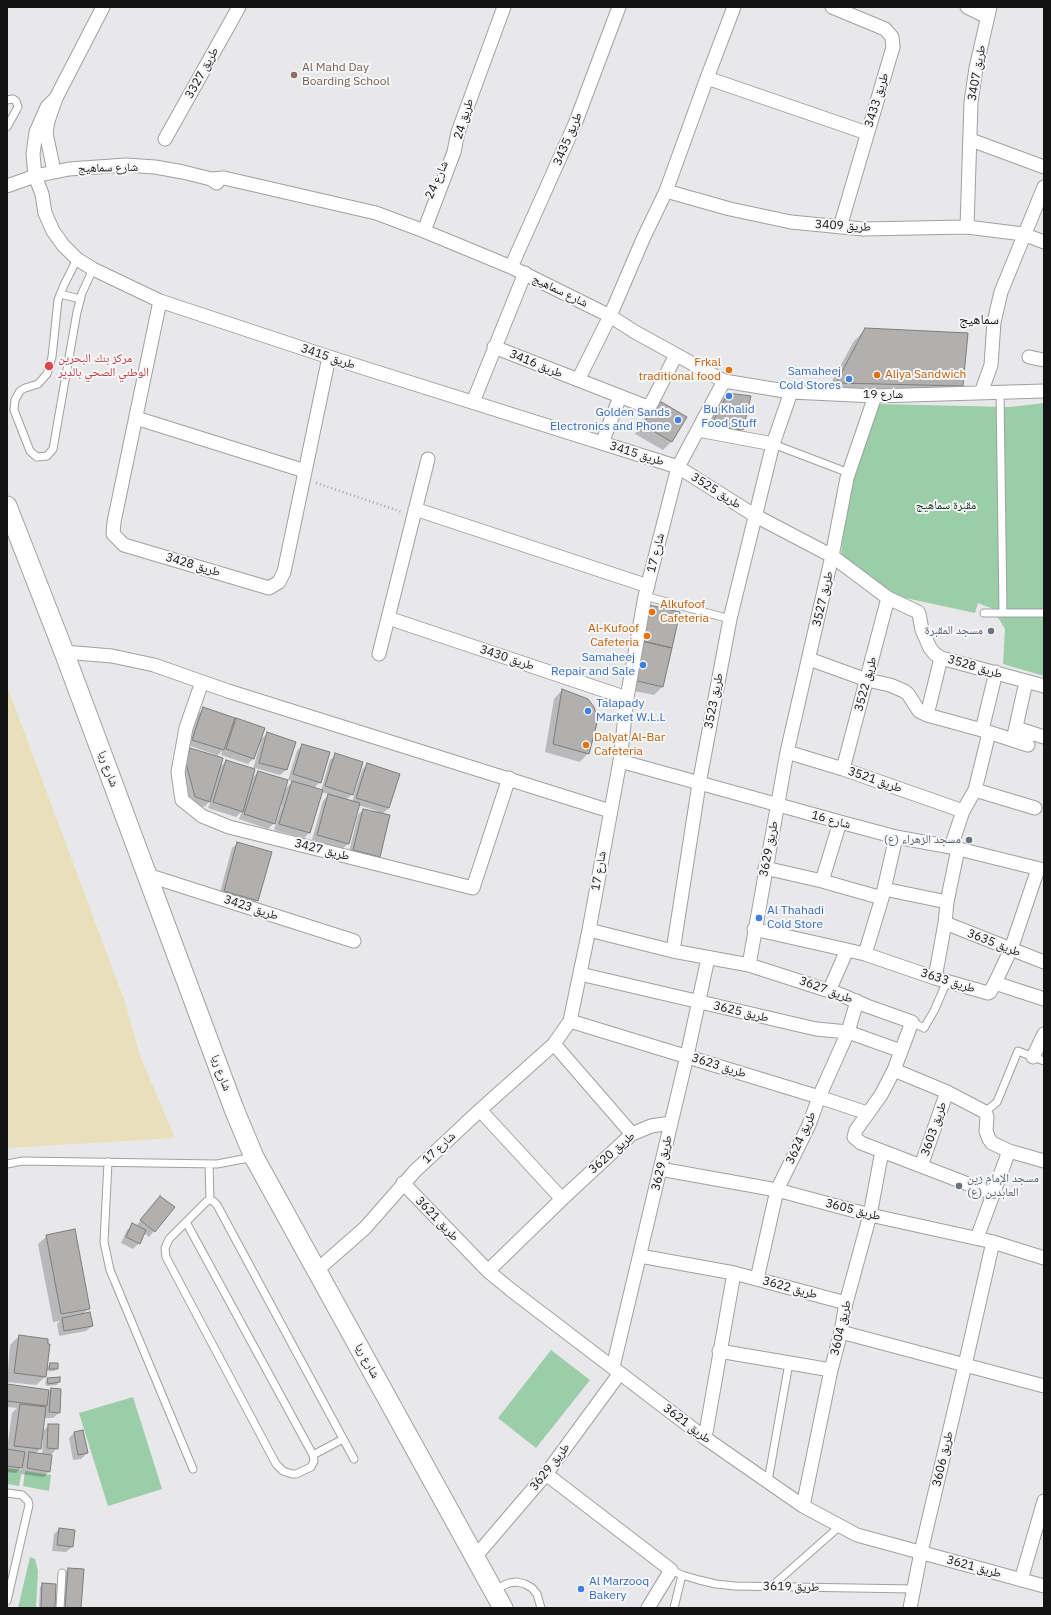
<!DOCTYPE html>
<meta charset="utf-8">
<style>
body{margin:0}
#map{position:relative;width:1051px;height:1615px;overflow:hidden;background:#e8e8ea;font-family:"IBM Plex Sans",sans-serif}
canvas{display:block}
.frame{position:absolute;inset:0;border:8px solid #121213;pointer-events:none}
</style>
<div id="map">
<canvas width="1051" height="1615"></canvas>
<div class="frame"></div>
</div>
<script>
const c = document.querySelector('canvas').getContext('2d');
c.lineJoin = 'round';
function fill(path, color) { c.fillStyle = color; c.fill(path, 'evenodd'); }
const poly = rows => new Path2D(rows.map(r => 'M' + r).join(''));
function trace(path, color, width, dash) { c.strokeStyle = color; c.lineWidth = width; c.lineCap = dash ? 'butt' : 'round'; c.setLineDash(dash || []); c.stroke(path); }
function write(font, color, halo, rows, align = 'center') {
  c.font = font + ' "IBM Plex Sans","Noto Naskh Arabic",sans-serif'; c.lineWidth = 4; c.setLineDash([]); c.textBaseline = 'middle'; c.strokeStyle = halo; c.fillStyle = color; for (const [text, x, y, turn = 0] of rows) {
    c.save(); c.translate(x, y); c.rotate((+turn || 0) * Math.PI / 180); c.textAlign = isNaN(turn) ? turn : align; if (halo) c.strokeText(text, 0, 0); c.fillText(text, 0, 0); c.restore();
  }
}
fill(poly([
 [1044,403,1044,676,1003,664,1005,629,993,609,978,603,975,613,901,597,840,567,845,511,857,449,875,404,1010,407],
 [551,1350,590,1380,536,1448,498,1418],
 [133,1397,162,1489,108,1506,79,1413],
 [7,1468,22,1470,19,1486,7,1484],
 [25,1471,51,1475,49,1491,23,1486],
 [30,1557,35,1559,38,1571,36,1608,18,1608]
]), '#9acda8');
fill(poly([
 [7,686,125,1002,140,1056,175,1138,7,1148]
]), '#e9dfba');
fill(poly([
 [866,329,962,385,950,397,825,394,854,341],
 [728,394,742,429,734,438,705,431,719,402],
 [650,410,686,417,671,442,663,450,635,434],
 [641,615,663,686,654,695,625,689],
 [562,690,588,753,580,762,545,752,554,699],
 [204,708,231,725,237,719,254,758,248,764,221,755,223,750,216,757,219,768,226,761,253,769,261,741,260,740,268,733,286,770,280,775,255,768,251,779,258,772,284,790,293,781,288,780,297,751,302,745,320,782,314,788,321,791,330,760,336,755,352,794,346,800,352,802,362,770,367,764,389,808,382,814,379,856,374,862,348,856,358,815,363,810,376,813,377,811,358,805,348,844,342,849,312,840,323,801,329,794,321,792,309,833,304,838,274,830,282,805,280,804,274,823,268,829,239,819,242,811,236,817,208,808,211,800,204,807,190,803,181,769,185,755,190,749,215,756,216,755,188,745,198,714],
 [238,843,257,900,252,906,219,896,232,848],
 [160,1197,154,1231,149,1237,144,1233,139,1243,133,1249,121,1243,127,1230,133,1225,136,1226],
 [47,1236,89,1308,82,1315,92,1326,86,1331,59,1336,57,1324,60,1321,53,1322,38,1244],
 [19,1336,46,1368,50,1364,57,1369,54,1371,46,1371,45,1377,36,1385,7,1382,10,1345],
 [48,1379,59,1382,57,1385,46,1386,45,1382],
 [7,1386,47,1393,51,1389,59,1413,53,1418,44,1418,42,1432,49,1425,57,1448,50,1456,49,1471,44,1477,21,1474,22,1467,16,1473,7,1472,7,1449,12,1413,17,1408,7,1407],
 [41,1440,43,1440,42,1454,35,1454,40,1449],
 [82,1431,87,1453,81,1459,73,1460,69,1438,74,1433],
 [59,1529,74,1531,72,1547,66,1552,52,1551,54,1534],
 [68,1569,80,1608,63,1608,66,1572],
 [43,1584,54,1608,39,1608,40,1587]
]), '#0003');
const building = poly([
 [865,328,968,333,963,386,836,383,865,328],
 [728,393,751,396,743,430,714,427,713,421,728,393],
 [658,400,687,417,672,442,643,425,658,400],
 [649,605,680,612,672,648,642,641,649,605],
 [642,641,672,648,663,687,633,680,642,641],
 [562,689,588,699,594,707,598,719,589,754,553,744,562,689],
 [203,707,235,718,224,750,192,740,203,707],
 [236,718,265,728,254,759,226,749,236,718],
 [267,732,296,742,287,770,259,763,267,732],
 [302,744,330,752,321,783,293,774,302,744],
 [190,748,223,758,210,802,195,797,186,763,190,748],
 [335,753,363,762,353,795,325,786,335,753],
 [226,760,255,769,243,812,213,802,226,760],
 [367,763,400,774,389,808,356,798,367,763],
 [258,771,288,780,275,824,244,814,258,771],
 [292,781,323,790,310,833,279,824,292,781],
 [328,794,360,803,349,844,317,835,328,794],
 [363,809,390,815,380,857,353,850,363,809],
 [237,842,272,852,258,901,224,891,237,842],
 [160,1196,175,1207,155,1232,140,1220,160,1196],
 [132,1223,146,1230,140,1244,126,1237,132,1223],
 [75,1229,90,1309,61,1314,46,1235,75,1229],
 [90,1312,93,1326,64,1331,62,1318,90,1312],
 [19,1335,48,1339,48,1344,50,1344,46,1377,14,1373,19,1335],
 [50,1363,58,1363,58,1369,49,1369,50,1363],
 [60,1377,60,1382,48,1384,47,1378,60,1377],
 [7,1384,49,1390,47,1406,7,1401,7,1384],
 [51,1388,61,1389,60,1413,49,1412,51,1388],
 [20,1404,46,1407,41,1449,14,1446,20,1404],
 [48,1424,59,1424,58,1449,47,1448,48,1424],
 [83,1430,88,1453,78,1455,74,1432,83,1430],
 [7,1449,25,1452,22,1468,7,1466,7,1449],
 [29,1452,52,1455,50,1472,27,1468,29,1452],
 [59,1528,75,1530,73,1547,57,1545,59,1528],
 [68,1568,84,1569,81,1608,65,1608,68,1568],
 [42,1583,56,1584,55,1608,41,1608,42,1583]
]);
fill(building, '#b1b0af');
trace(building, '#7d7c7b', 1);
const service = poly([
 [7,100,13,99,16,101,18,107,7,127],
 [77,259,64,285,58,300,52,357,47,374,38,384,25,388,20,391,15,400,14,410,30,451,37,457,47,456,53,449,77,312,82,293,93,269],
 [60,294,80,299],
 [1000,392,1003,613],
 [773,444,849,473],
 [645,596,730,619],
 [984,613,1044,613],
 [912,1022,924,1028,934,1011,947,981],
 [985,1112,997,1102,1018,1051,1044,1061],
 [108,1162,104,1242,110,1270,193,1469],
 [7,1164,23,1161,217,1164,254,1157],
 [209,1164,210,1200],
 [186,1222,313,1455,314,1461,311,1467,296,1474,292,1474,283,1471,276,1464,166,1257,165,1248,169,1239,207,1201,210,1200,213,1201,217,1205,354,1459],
 [313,1455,343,1439],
 [768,1481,789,1363],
 [7,1493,22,1495,28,1501,29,1505,7,1601],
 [671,1570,682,1575,699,1580,716,1584,735,1586,913,1589],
 [772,1586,840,1526],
 [493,1590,509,1583,517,1582,525,1584,532,1588,537,1594,541,1608],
 [60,1608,62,1573],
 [674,1608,682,1575]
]);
const minor = poly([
 [832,7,885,29,892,37,893,47,840,227],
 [967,7,987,17],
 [707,78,867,133],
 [56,98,47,107,36,132,33,154,35,176,42,194,45,213,53,231,63,245,77,259,93,269,160,301,329,357,678,467,754,515,832,556,888,598,918,612,919,614,922,630,930,648,935,654,941,658,1044,686],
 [165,139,239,7],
 [971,140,1044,167],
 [54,171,46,133,48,121,56,98,103,7],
 [211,179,224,178,376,213,424,231,511,267,610,316,635,332,724,381,791,392,875,396,1044,391],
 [7,186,35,176,69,169,126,165,155,167,183,172,211,179,217,183],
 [666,191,730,209,791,222,863,229,967,227,1023,234,1044,242],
 [967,227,971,102,976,68,990,7],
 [424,231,454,152,458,132,504,7],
 [511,267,575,124,619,7],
 [160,301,114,522,113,534,124,545,269,588,279,582,284,572,329,357],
 [494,347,645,406,651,404,676,355],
 [1029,357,1044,360],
 [578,380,610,316,643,239,666,191,707,78,734,7],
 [981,393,991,365,994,322,1001,292,1044,187],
 [473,402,525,273],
 [136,418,305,471],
 [698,430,773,444],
 [602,443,620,397],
 [415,509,648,586],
 [388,618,627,698],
 [64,652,112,656,154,665,228,691,610,811],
 [379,654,428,459],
 [809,659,867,680,890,685,904,691,908,694,919,711,927,715,982,730,1028,745],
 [202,682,186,728,178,772,182,800,202,816,229,827,473,888,509,778],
 [927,715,941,658],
 [1016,728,1044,737],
 [982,730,996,672],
 [1013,740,1026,682],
 [787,752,843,769,963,811],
 [620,761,840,822,896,837,951,847,1044,870],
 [843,769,888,598],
 [975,790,1035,808],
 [951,847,963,811,975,790,989,733],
 [765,868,822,881,882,898],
 [147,875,354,941],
 [822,881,840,822],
 [884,889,947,902],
 [945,923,1044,962],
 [754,929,865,954,935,978,988,993,990,992,995,983,1011,949,1038,869],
 [589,930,673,951,749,965,839,994,867,1006,912,1022,894,1070,881,1095,856,1130,854,1137,861,1143,882,1151,994,1194],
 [673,951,699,784,730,619,773,444,791,392],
 [865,954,882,898,896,837],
 [749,965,787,752,832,556,847,478,875,396],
 [580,974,816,1029,848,1032,901,1051],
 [935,978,945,923,947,902,958,849],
 [995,983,1044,999],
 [829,991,847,950],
 [570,1021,819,1097,867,1113],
 [554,1044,632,1134],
 [1033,1057,1044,1034],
 [894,1070,947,1092,985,1112,987,1117,986,1131,989,1139,992,1143,1009,1151,977,1238],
 [480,1110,562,1199],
 [1009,1151,1044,1161],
 [921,1166,947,1092],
 [660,1169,777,1190,870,1215,993,1242,1044,1258],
 [403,1183,488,1271,511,1290,705,1438,803,1506,857,1535,1044,1586],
 [640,1256,734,1273,846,1303],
 [316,1271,365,1228,415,1171,480,1110,554,1044,570,1021,589,930,620,761,627,698,645,596,678,467,724,381],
 [488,1271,562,1199,632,1134,651,1126,671,1123],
 [757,1279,777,1190,809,1125,819,1097,848,1032,857,1001],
 [841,1332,1044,1386],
 [719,1351,831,1370],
 [613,1367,687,1056,708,958],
 [705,1438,734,1273],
 [546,1474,671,1570,648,1608],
 [803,1506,831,1370,841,1332,846,1303,870,1215,882,1151],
 [475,1557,546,1474,620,1373],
 [1021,1580,1044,1501],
 [910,1608,921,1552,965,1365,993,1242]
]);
const secondary = poly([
 [7,506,64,652,234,1109,254,1157,503,1608]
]);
trace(service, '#9fa0a1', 9);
trace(minor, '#9fa0a1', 15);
trace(secondary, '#9fa0a1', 21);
trace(poly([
 [316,483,402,512]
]), '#a4a4a6', 2.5, [1, 3]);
trace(service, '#fff', 7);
trace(minor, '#fff', 13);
trace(secondary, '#fff', 19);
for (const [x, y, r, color] of [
 [294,75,4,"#8d6e63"],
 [49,366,5,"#e0444e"],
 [729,370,4,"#e8710a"],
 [877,375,4,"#e8710a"],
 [849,379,4,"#3f7fe0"],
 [729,396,4,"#3f7fe0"],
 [678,420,4,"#3f7fe0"],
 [652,612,4,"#e8710a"],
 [991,631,4,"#6b7280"],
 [647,636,4,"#e8710a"],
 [643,665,4,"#3f7fe0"],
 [588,711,4,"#3f7fe0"],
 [586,745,4,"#e8710a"],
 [969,840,4,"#6b7280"],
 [759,918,4,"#3f7fe0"],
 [959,1186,4,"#6b7280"],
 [581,1589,4,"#3f7fe0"]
]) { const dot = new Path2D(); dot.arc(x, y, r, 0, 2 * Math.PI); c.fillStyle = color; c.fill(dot); trace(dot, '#f5f6f7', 1.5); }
write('12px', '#785e54', '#f5f6f7', [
 ["Al Mahd Day",302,68],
 ["Boarding School",302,82]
], 'left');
write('12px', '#121213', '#f5f6f7', [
 ["طريق 3327",202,73,-61],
 ["طريق 3407",977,73,-80],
 ["طريق 3433",877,100,-73],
 ["طريق 24",464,119,-73],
 ["طريق 3435",568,139,-67],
 ["شارع سماهيج",108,168,-1],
 ["شارع 24",437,180,-66],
 ["طريق 3409",843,226,3],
 ["شارع سماهيج",560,291,26],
 ["طريق 3415",328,357,18],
 ["طريق 3416",536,364,22],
 ["شارع 19",883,395],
 ["طريق 3415",637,454,17],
 ["طريق 3525",716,491,32],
 ["شارع 17",656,553,-76],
 ["طريق 3428",193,565,16],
 ["طريق 3527",823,599,-77],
 ["طريق 3430",507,658,18],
 ["طريق 3528",975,667,16],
 ["طريق 3522",866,684,-75],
 ["طريق 3523",714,701,-79],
 ["شارع ريا",108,769,70],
 ["طريق 3521",875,780,19],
 ["شارع 16",831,820,15],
 ["طريق 3629",769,849,-79],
 ["طريق 3427",322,850,14],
 ["شارع 17",599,871,-80],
 ["طريق 3423",251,908,18],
 ["طريق 3635",994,943,21],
 ["طريق 3633",948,981,17],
 ["طريق 3627",826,990,20],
 ["طريق 3625",741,1012,13],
 ["طريق 3623",719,1066,17],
 ["شارع ريا",221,1073,70],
 ["طريق 3603",934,1129,-71],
 ["طريق 3624",801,1138,-66],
 ["شارع 17",439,1148,-43],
 ["طريق 3620",612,1153,-41],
 ["طريق 3629",662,1163,-77],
 ["طريق 3605",853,1210,14],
 ["طريق 3621",437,1219,46],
 ["طريق 3622",790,1288,15],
 ["طريق 3604",841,1328,-77],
 ["شارع ريا",367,1361,61],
 ["طريق 3621",687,1424,37],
 ["طريق 3606",943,1459,-77],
 ["طريق 3629",550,1467,-52],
 ["طريق 3621",974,1567,15],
 ["طريق 3619",791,1587,1]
]);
write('12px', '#be3a42', '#f5f6f7', [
 ["مركز بنك البحرين",58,359],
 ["الوطني الصحي بالدير",58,373]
], 'left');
write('12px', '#c56008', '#f5f6f7', [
 ["Frkal",721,363,"right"],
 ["traditional food",721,377,"right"],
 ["Aliya Sandwich",885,375],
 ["Alkufoof",660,605],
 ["Cafeteria",660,619],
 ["Al-Kufoof",639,629,"right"],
 ["Cafeteria",639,643,"right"],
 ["Dalyat Al-Bar",594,738],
 ["Cafeteria",594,752]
], 'left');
write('12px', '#366cbe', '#f5f6f7', [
 ["Samaheej",841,372],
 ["Cold Stores",841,386],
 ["Bu Khalid",729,410,"center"],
 ["Food Stuff",729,424,"center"],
 ["Golden Sands",670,413],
 ["Electronics and Phone",670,427],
 ["Samaheej",635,658],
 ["Repair and Sale",635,672],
 ["Talapady",596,704,"left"],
 ["Market W.L.L",596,718,"left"],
 ["Al Thahadi",767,911,"left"],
 ["Cold Store",767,925,"left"],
 ["Al Marzooq",589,1582,"left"],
 ["Bakery",589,1596,"left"]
], 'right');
write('12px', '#10331d', '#f5f6f7', [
 ["مقبرة سماهيج",946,506]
]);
write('12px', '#5b616d', '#f5f6f7', [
 ["مسجد المقبرة",983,631],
 ["مسجد الزهراء (ع)",961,840],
 ["مسجد الإمام زين",967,1179,"left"],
 ["العابدين (ع)",967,1193,"left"]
], 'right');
write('14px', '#121213', '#f5f6f7', [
 ["سماهيج",979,320]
]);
</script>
